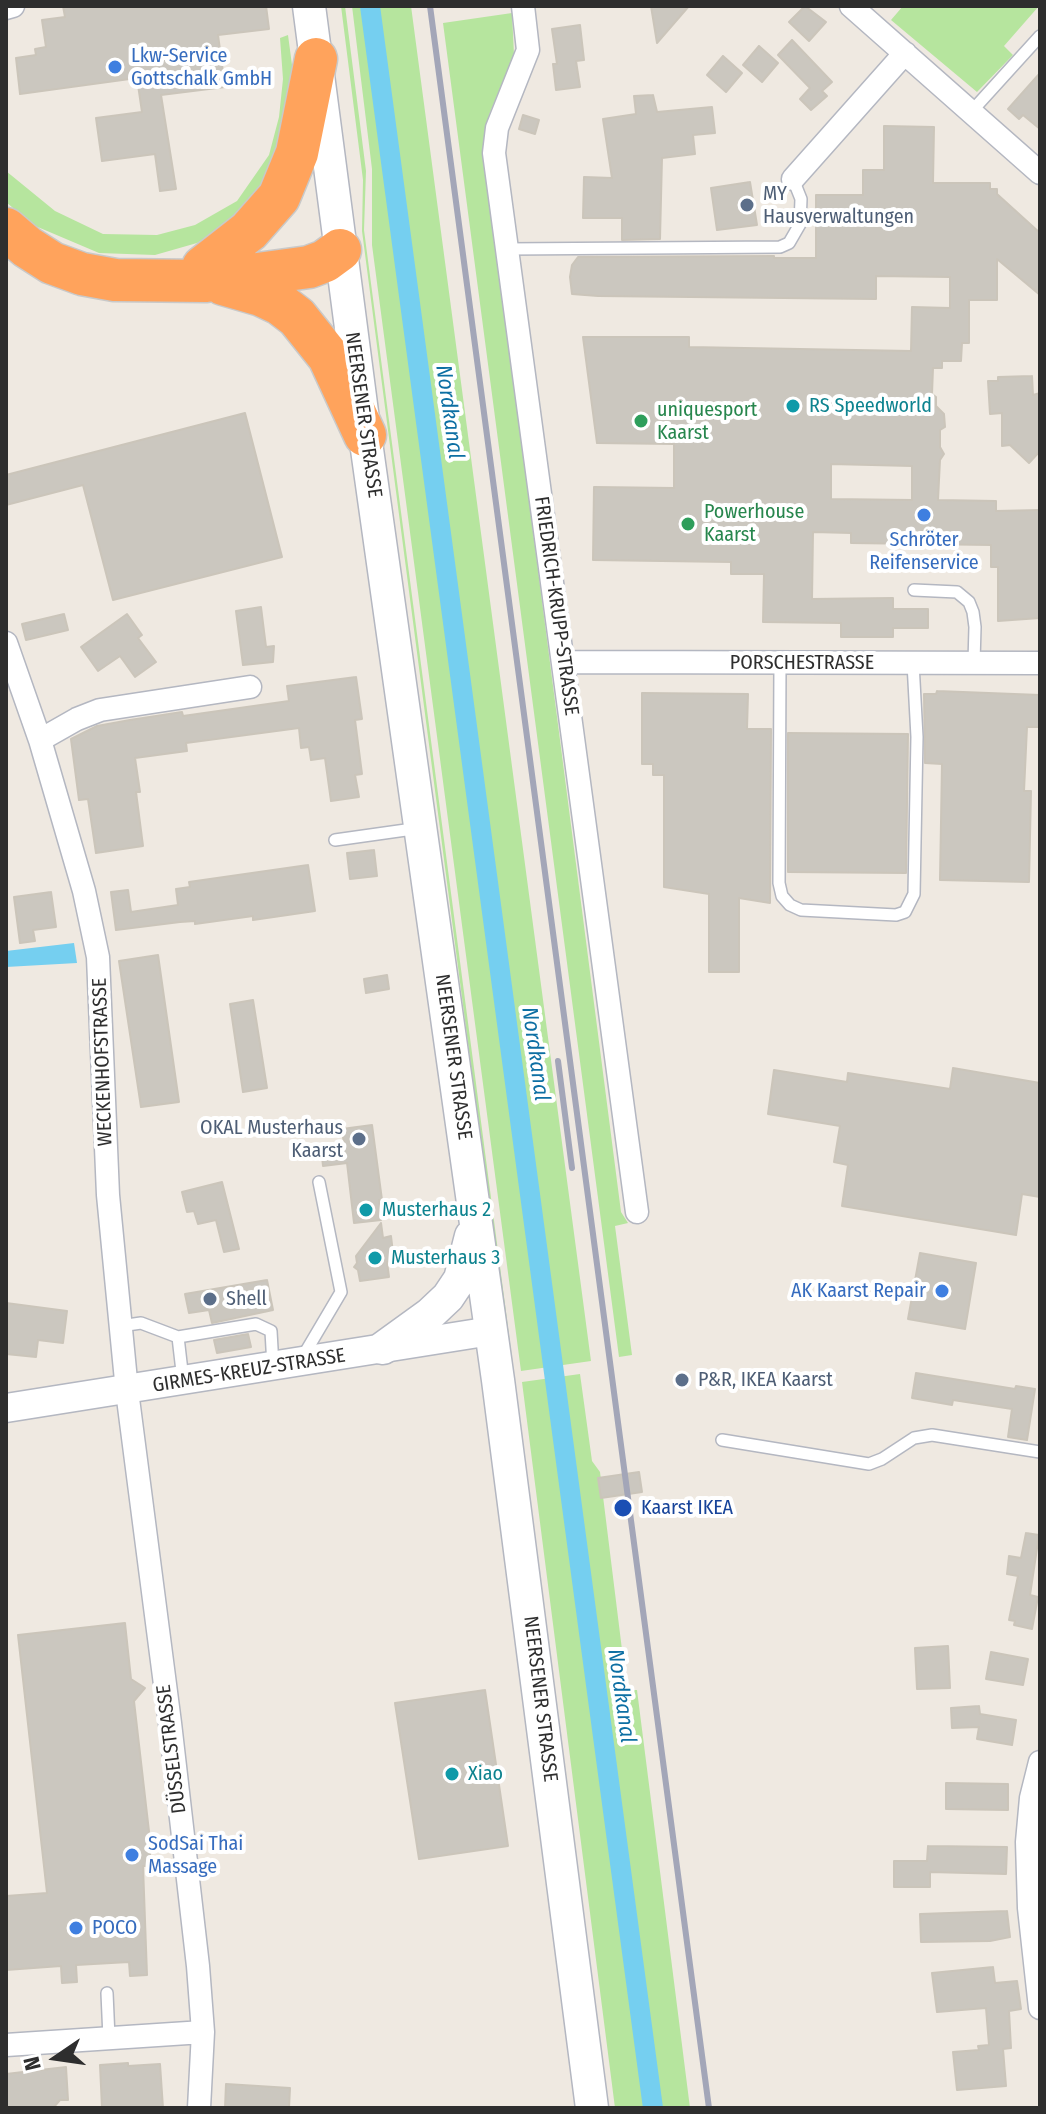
<!DOCTYPE html>
<meta charset="utf-8">
<style>
body{margin:0}
#map{position:relative;width:1046px;height:2114px;overflow:hidden;background:#efe9e1;font-family:"Fira Sans Condensed",sans-serif}
canvas{display:block}
.frame{position:absolute;inset:0;border:8px solid #2e2e2e;pointer-events:none}
.north{position:absolute;left:16px;top:2018px;width:80px;height:80px;-webkit-text-stroke:6px #fff;paint-order:stroke;rotate:257deg;font-size:22px;font-weight:700;line-height:32px;text-align:center;color:#2e2e2e}
.north::after{content:'';display:block;margin:auto;width:28px;height:36px;background:#2e2e2e;clip-path:polygon(50% 0,100% 100%,50% 72%,0 100%)}
</style>
<div id="map">
<canvas width="1046" height="2114"></canvas>
<div class="frame"></div>
<div class="north">N</div>
</div>
<script>
const c = document.querySelector('canvas').getContext('2d');
c.lineJoin = 'round';
function fill(path, color) { c.fillStyle = color; c.fill(path, 'evenodd'); }
const poly = rows => new Path2D(rows.map(r => 'M' + r).join(''));
function trace(path, color, width, dash) { c.strokeStyle = color; c.lineWidth = width; c.lineCap = dash ? 'butt' : 'round'; c.setLineDash(dash || []); c.stroke(path); }
function write(font, color, halo, rows, align = 'center') {
  c.font = font + ' "Fira Sans Condensed",sans-serif'; c.lineWidth = 8; c.setLineDash([]); c.textBaseline = 'middle'; c.strokeStyle = halo; c.fillStyle = color; for (const [text, x, y, turn = 0] of rows) {
    c.save(); c.translate(x, y); c.rotate((+turn || 0) * Math.PI / 180); c.textAlign = isNaN(turn) ? turn : align; if (halo) c.strokeText(text, 0, 0); c.fillText(text, 0, 0); c.restore();
  }
}
fill(poly([
 [341,6,345,6,366,171,364,230,514,1373,511,1373,362,231,363,180],
 [352,6,411,6,591,1361,521,1371,372,245,372,169],
 [903,6,1039,6,1004,46,1013,55,977,92,891,20],
 [512,13,514,55,489,115,484,152,621,1212,628,1223,615,1226,632,1355,619,1357,443,23],
 [288,35,294,80,279,163,246,213,197,243,155,255,99,253,33,225,6,202,6,171,55,211,103,234,157,235,195,225,237,201,269,155,279,117,283,79,280,38],
 [580,1374,592,1461,600,1472,627,1690,637,1690,690,2108,615,2108,522,1382]
]), '#b6e59e');
fill(poly([
 [74,943,77,963,6,967,6,951]
]), '#75cff0');
trace(poly([
 [370,6,653,2108]
]), '#75cff0', 20);
const building = poly([
 [63,6,266,6,269,29,218,35,225,87,161,95,176,189,160,191,155,154,102,161,96,118,142,112,137,78,20,94,16,58,36,55,35,49,46,47,42,20,65,17,63,6],
 [651,6,689,6,657,43,651,6],
 [805,6,826,22,809,41,789,22,805,6],
 [580,25,584,60,576,61,580,87,556,90,553,64,557,64,552,29,580,25],
 [792,40,832,82,822,91,827,96,811,110,800,99,810,88,778,55,792,40],
 [759,46,778,63,762,82,743,65,759,46],
 [723,56,742,73,726,92,707,75,723,56],
 [1040,73,1040,129,1023,115,1019,119,1008,109,1040,73],
 [653,95,657,112,712,107,715,133,693,135,695,154,662,158,660,239,622,240,622,218,583,218,584,177,612,178,603,119,636,114,634,96,653,95],
 [523,115,539,120,535,134,519,129,523,115],
 [884,126,934,127,933,183,990,183,990,189,997,189,997,194,1040,233,1040,295,997,259,997,300,969,300,969,343,962,343,961,361,942,361,942,368,933,368,932,394,936,397,936,406,944,414,945,427,940,430,940,447,944,454,940,460,938,500,996,501,996,511,1040,510,1040,618,998,621,998,567,991,567,991,545,851,543,851,533,813,532,812,599,893,598,893,609,928,609,928,628,893,628,893,637,841,637,841,623,763,622,764,574,731,574,731,562,593,560,594,487,674,488,674,444,597,443,583,337,689,337,689,347,911,351,912,307,950,308,950,277,876,276,876,299,598,296,572,294,570,277,572,265,578,257,774,256,774,258,816,258,816,195,863,195,863,170,884,170,884,126],
 [831,464,912,466,912,500,831,499,831,464],
 [750,182,757,225,717,230,711,188,750,182],
 [1032,376,1033,395,1040,393,1040,451,1029,463,1010,445,1002,446,1002,413,990,414,988,381,998,381,998,377,1032,376],
 [245,413,282,557,113,600,83,485,6,505,6,475,245,413],
 [261,607,266,647,274,646,273,662,243,665,236,611,261,607],
 [64,614,68,630,26,640,22,624,64,614],
 [127,614,142,635,138,638,156,662,135,677,120,656,98,671,81,647,127,614],
 [356,677,362,719,355,720,362,774,355,775,359,797,331,801,325,758,311,760,309,747,301,748,299,728,186,743,187,751,135,758,140,792,136,792,143,846,96,853,88,799,79,800,71,739,97,726,130,720,182,712,183,716,289,701,287,686,356,677],
 [937,691,1040,695,1040,727,1027,727,1024,791,1031,791,1029,882,940,880,942,764,925,763,924,694,936,694,937,691],
 [642,693,748,694,747,729,771,729,770,903,739,898,739,972,709,972,709,894,664,887,664,775,653,775,653,764,642,764,642,693],
 [788,733,908,734,906,873,788,872,788,733],
 [374,850,377,876,350,879,347,853,374,850],
 [308,865,315,911,253,920,253,916,195,924,195,921,180,922,116,930,111,892,128,890,131,912,178,905,176,889,190,887,189,882,308,865],
 [51,892,56,927,33,930,35,941,20,943,14,897,51,892],
 [158,955,179,1102,141,1107,119,961,158,955],
 [387,975,389,989,366,993,364,979,387,975],
 [253,1000,267,1088,243,1092,230,1004,253,1000],
 [953,1068,1040,1083,1040,1197,1022,1194,1016,1235,842,1206,848,1165,834,1162,840,1126,768,1114,774,1070,847,1082,848,1073,950,1089,953,1068],
 [372,1125,382,1200,379,1200,381,1220,354,1223,347,1163,323,1166,321,1147,344,1144,342,1129,372,1125],
 [222,1182,239,1249,224,1252,216,1220,198,1224,194,1211,187,1212,182,1192,222,1182],
 [381,1223,383,1238,391,1236,394,1261,387,1262,389,1277,360,1281,358,1270,354,1267,357,1263,356,1256,381,1223],
 [920,1253,976,1263,965,1329,908,1319,920,1253],
 [267,1280,273,1310,212,1323,209,1310,189,1313,185,1294,267,1280],
 [6,1303,67,1311,63,1343,38,1340,36,1357,6,1354,6,1303],
 [248,1334,251,1347,217,1353,214,1340,248,1334],
 [916,1373,1015,1389,1016,1386,1035,1389,1027,1440,1008,1437,1012,1409,953,1400,952,1405,912,1398,916,1373],
 [639,1472,642,1492,601,1498,598,1478,639,1472],
 [1026,1533,1039,1535,1030,1595,1038,1597,1032,1629,1014,1625,1015,1621,1009,1620,1018,1576,1007,1574,1009,1556,1021,1558,1026,1533],
 [125,1623,131,1679,145,1688,134,1701,150,1840,150,1866,143,1866,147,1975,130,1976,129,1962,76,1965,77,1982,62,1983,61,1966,6,1970,6,1896,47,1893,18,1635,125,1623],
 [948,1646,950,1688,917,1689,915,1648,948,1646],
 [991,1652,1028,1659,1023,1685,986,1679,991,1652],
 [485,1690,508,1846,419,1859,395,1703,485,1690],
 [979,1706,980,1714,1016,1720,1012,1745,977,1739,979,1727,952,1728,951,1708,979,1706],
 [946,1783,1008,1784,1008,1810,946,1809,946,1783],
 [928,1846,1007,1847,1006,1874,930,1872,930,1887,894,1887,894,1861,927,1861,928,1846],
 [1007,1911,1010,1937,990,1941,921,1942,920,1914,1007,1911],
 [993,1967,995,1983,1017,1981,1021,2009,1009,2011,1011,2048,1003,2049,1006,2086,957,2090,953,2052,979,2050,978,2046,989,2045,986,2008,937,2012,932,1973,993,1967],
 [128,2063,128,2066,160,2064,163,2108,102,2108,100,2065,128,2063],
 [66,2067,68,2100,60,2100,53,2108,6,2108,6,2074,66,2067],
 [226,2084,290,2088,289,2108,225,2108,226,2084]
]);
fill(building, '#cbc7bf');
trace(building, '#cbc5ba', 2);
const service = poly([
 [971,112,1040,36],
 [508,249,780,247,789,243,800,224,801,199,793,179],
 [914,590,957,592,969,602,973,612,975,627,974,662],
 [780,663,779,883,782,896,790,905,801,910,896,915,905,912,914,894,917,737,913,663],
 [335,840,420,828],
 [120,1326,141,1323,178,1337,256,1324,271,1331,273,1366],
 [178,1337,183,1380],
 [302,1358,341,1292,319,1182],
 [722,1440,869,1464,882,1459,914,1438,932,1435,1040,1452],
 [107,1993,109,2038]
]);
const minor = poly([
 [523,6,528,50,497,128,494,153,637,1212],
 [851,6,1040,173],
 [6,8,13,6],
 [793,179,905,53],
 [6,643,40,740,84,891,98,957,108,1195,127,1391,170,1723,198,1966,203,2032,199,2108],
 [563,662,1040,663],
 [40,740,77,719,100,710,250,687],
 [1040,1762,1031,1798,1027,1842,1029,1908,1040,2008],
 [6,2045,203,2032]
]);
const tertiary = poly([
 [6,1408,491,1331]
]);
const secondary = poly([
 [309,6,365,435,498,1380,592,2108],
 [383,1348,430,1314,448,1297,460,1279,471,1236]
]);
const motorway = poly([
 [6,229,27,247,52,263,82,274,115,280,206,281,309,267,325,261,340,250],
 [203,267,249,231,279,197,297,153,316,59],
 [223,284,261,295,280,304,297,317,329,357,365,435]
]);
trace(service, '#b4b7c1', 14);
trace(minor, '#b4b7c1', 25);
trace(tertiary, '#b4b7c1', 31);
trace(secondary, '#b4b7c1', 35);
trace(motorway, '#c9c9c9', 45);
trace(service, '#fff', 11);
trace(minor, '#fff', 22);
trace(tertiary, '#fff', 28);
trace(secondary, '#fff', 32);
trace(motorway, '#ffa35c', 42);
trace(poly([
 [430,6,709,2108],
 [558,1061,572,1168]
]), '#a3a6b8', 6);
for (const [x, y, r, color] of [
 [115,67,8,"#3f7fe0"],
 [747,205,8,"#5c6f8a"],
 [793,406,8,"#0f9aa8"],
 [641,421,8,"#2e9e5b"],
 [924,515,8,"#3f7fe0"],
 [688,524,8,"#2e9e5b"],
 [359,1139,8,"#5c6f8a"],
 [366,1210,8,"#0f9aa8"],
 [375,1258,8,"#0f9aa8"],
 [942,1291,8,"#3f7fe0"],
 [210,1299,8,"#5c6f8a"],
 [682,1380,8,"#5c6f8a"],
 [623,1508,10,"#1a4fb4"],
 [452,1774,8,"#0f9aa8"],
 [132,1855,8,"#3f7fe0"],
 [76,1928,8,"#3f7fe0"]
]) { const dot = new Path2D(); dot.arc(x, y, r, 0, 2 * Math.PI); c.fillStyle = color; c.fill(dot); trace(dot, '#fff', 3); }
write('20px', '#366cbe', '#fff', [
 ["Lkw-Service",131,56],
 ["Gottschalk GmbH",131,79],
 ["Schröter",924,540,"center"],
 ["Reifenservice",924,563,"center"],
 ["AK Kaarst Repair",926,1291,"right"],
 ["SodSai Thai",148,1844],
 ["Massage",148,1867],
 ["POCO",92,1928]
], 'left');
write('20px', '#4e5e75', '#fff', [
 ["MY",763,194],
 ["Hausverwaltungen",763,217],
 ["OKAL Musterhaus",343,1128,"right"],
 ["Kaarst",343,1151,"right"],
 ["Shell",226,1299],
 ["P&R, IKEA Kaarst",698,1380]
], 'left');
write('20px', '#0d838f', '#fff', [
 ["RS Speedworld",809,406],
 ["Musterhaus 2",382,1210],
 ["Musterhaus 3",391,1258],
 ["Xiao",468,1774]
], 'left');
write('20px', '#27864d', '#fff', [
 ["uniquesport",657,410],
 ["Kaarst",657,433],
 ["Powerhouse",704,512],
 ["Kaarst",704,535]
], 'left');
write('20px', '#2e2e2e', '#fff', [
 ["NEERSENER STRASSE",363,415,82],
 ["FRIEDRICH-KRUPP-STRASSE",556,606,82],
 ["PORSCHESTRASSE",802,663],
 ["NEERSENER STRASSE",453,1057,82],
 ["WECKENHOFSTRASSE",103,1062,-92],
 ["GIRMES-KREUZ-STRASSE",249,1371,-9],
 ["NEERSENER STRASSE",540,1699,83],
 ["DÜSSELSTRASSE",172,1749,-97]
]);
write('20px', '#164399', '#fff', [
 ["Kaarst IKEA",641,1508]
], 'left');
write('italic 22px', '#0d6fa3', '#fff', [
 ["Nordkanal",449,412,82],
 ["Nordkanal",535,1054,82],
 ["Nordkanal",621,1696,82]
]);
</script>
